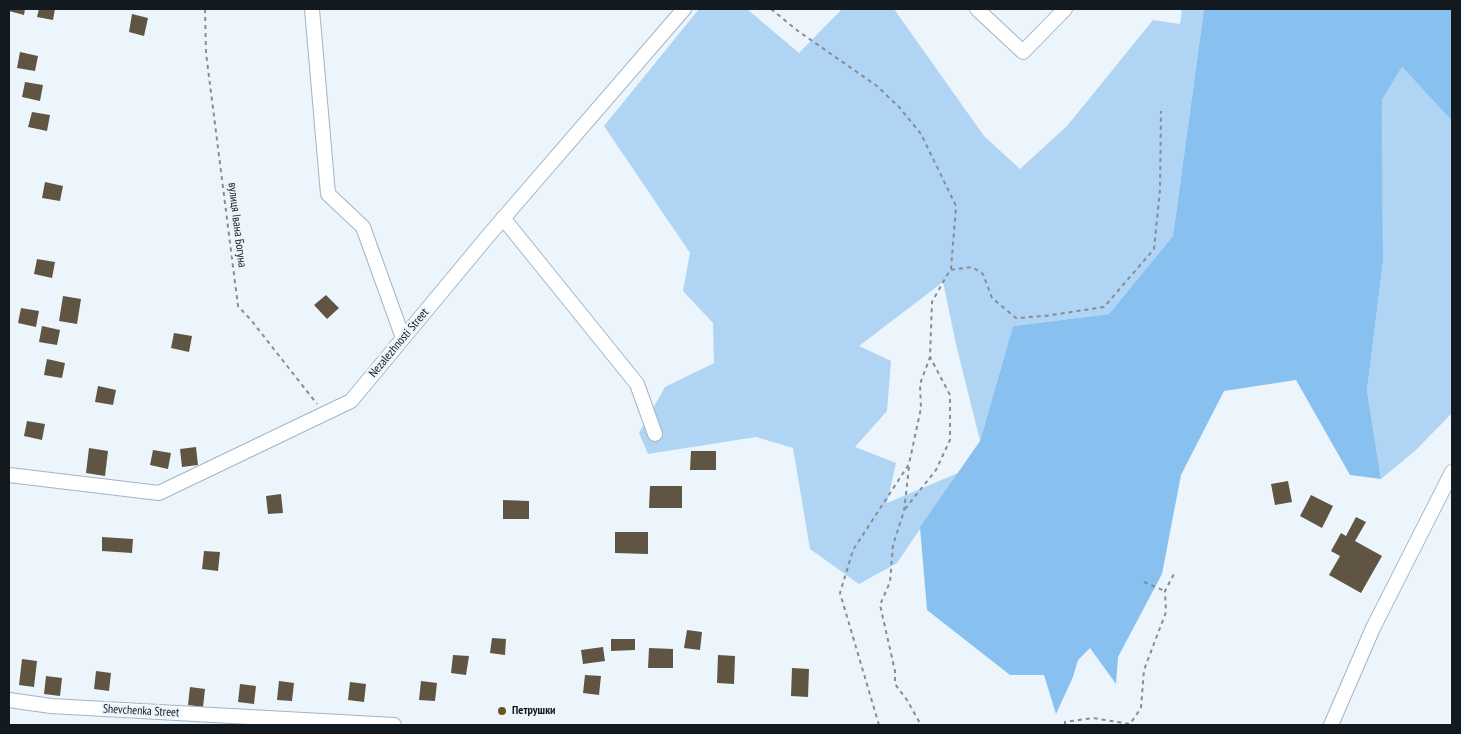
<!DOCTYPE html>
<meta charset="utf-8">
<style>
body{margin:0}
#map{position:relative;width:1461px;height:734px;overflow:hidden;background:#edf5fc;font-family:"PT Sans Narrow",sans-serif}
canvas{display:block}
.frame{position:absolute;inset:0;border:10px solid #12191f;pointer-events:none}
</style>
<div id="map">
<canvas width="1461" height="734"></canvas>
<div class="frame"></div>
</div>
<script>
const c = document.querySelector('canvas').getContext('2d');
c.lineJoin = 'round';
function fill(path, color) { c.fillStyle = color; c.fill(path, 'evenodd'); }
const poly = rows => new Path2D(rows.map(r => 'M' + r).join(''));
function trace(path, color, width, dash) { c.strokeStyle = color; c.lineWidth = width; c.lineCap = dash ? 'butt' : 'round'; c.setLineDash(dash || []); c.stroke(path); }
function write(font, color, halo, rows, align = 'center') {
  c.font = font + ' "PT Sans Narrow",sans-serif'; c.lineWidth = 5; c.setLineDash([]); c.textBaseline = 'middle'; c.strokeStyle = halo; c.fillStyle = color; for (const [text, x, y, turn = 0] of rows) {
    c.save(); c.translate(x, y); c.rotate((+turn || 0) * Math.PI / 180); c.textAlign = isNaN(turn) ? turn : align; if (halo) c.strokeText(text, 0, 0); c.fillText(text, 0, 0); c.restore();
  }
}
fill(poly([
 [699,9,747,9,799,53,842,9,894,9,984,136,1020,169,1067,126,1153,20,1180,24,1182,9,1204,9,1173,236,1109,314,1013,326,980,441,956,344,943,282,859,346,891,361,887,411,855,447,896,463,887,503,958,473,897,563,859,584,810,549,793,448,756,437,648,454,639,433,665,387,714,363,713,323,683,291,690,253,604,126],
 [1402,67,1452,121,1452,413,1416,450,1381,479,1367,391,1383,261,1382,100]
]), '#afd4f4');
fill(poly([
 [1204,9,1452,9,1452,132,1452,121,1402,67,1382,100,1383,261,1367,391,1381,479,1350,475,1296,380,1224,391,1181,475,1162,574,1118,657,1116,684,1090,648,1078,660,1073,677,1056,714,1044,675,1010,675,927,610,920,527,980,441,1013,326,1109,314,1173,236]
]), '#88c0ef');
fill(poly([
 [9,9,25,9,24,15,9,11],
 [39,9,55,9,53,20,37,17],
 [132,14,148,18,144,36,129,32],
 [20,52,38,56,35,71,17,68],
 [25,82,43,85,40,101,22,97],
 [32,112,50,115,47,131,28,127],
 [45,182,63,186,60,201,42,198],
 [37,259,55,262,52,278,34,274],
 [326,295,339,308,327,319,314,305],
 [63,296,81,299,77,324,59,321],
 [21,308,39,311,36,327,18,323],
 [42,326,60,330,57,345,39,342],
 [174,333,192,336,189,352,171,348],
 [47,359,65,363,62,378,44,375],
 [98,386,116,390,113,405,95,402],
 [27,421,45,424,42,440,24,436],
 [196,447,198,465,182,467,180,449],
 [89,448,108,451,105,476,86,473],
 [153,450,171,453,168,469,150,465],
 [691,451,716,451,716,470,690,470],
 [1288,481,1292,502,1275,505,1271,484],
 [650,486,682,486,682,508,649,508],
 [281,494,283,513,268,514,266,496],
 [1311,495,1333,506,1322,528,1300,516],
 [503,500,529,501,529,519,503,519],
 [1356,517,1366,522,1355,541,1382,556,1361,593,1329,575,1340,556,1331,551,1341,533,1346,536],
 [615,532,648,532,648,554,615,553],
 [102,537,133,539,132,553,102,551],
 [204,551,220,552,218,571,202,569],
 [687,630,702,632,700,650,684,648],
 [492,638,506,639,505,655,490,653],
 [611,639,635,639,635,650,611,651],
 [603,647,605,661,583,664,581,650],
 [649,648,673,649,673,668,648,668],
 [453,655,469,656,466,675,451,673],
 [718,655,735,656,734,684,717,683],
 [22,659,37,661,34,687,19,685],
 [792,668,809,669,808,697,791,696],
 [96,671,111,673,109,691,94,689],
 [585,675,601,676,599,695,583,693],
 [46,676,62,678,60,696,44,694],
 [279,681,294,683,292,701,277,700],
 [421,681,437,683,435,701,419,700],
 [350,682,366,684,364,702,348,700],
 [240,684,256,686,254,704,238,702],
 [190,687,205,689,203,707,188,705]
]), '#5f5542');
const street = poly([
 [312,9,328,194,363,227,403,338],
 [977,9,1023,52,1065,9],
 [503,218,637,384,655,434],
 [9,475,159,493,351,401,488,236,684,9],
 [9,700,51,706,394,725],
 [1331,725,1373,628,1452,472]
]);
trace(street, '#a2b5c6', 16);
trace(poly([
 [205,9,206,53,238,306,251,320,317,404],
 [771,9,798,31,877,86,899,107,921,134,956,206,951,269],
 [909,467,904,511,893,545,890,582,880,605,895,671,895,684,907,700,921,725],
 [905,509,936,470,950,440,950,395,930,357],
 [1144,582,1165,591],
 [879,725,840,593,853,550,909,464,921,408,920,384,930,357,932,302,950,270,972,267,983,274,992,298,1016,318,1045,316,1104,307,1154,249,1160,190,1161,111],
 [1065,725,1065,722,1093,718,1130,724,1141,708,1144,670,1166,612,1165,591,1175,572]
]), '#868d94', 2, [4, 4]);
trace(street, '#fff', 14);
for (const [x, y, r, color] of [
 [502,711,5,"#6a5222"]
]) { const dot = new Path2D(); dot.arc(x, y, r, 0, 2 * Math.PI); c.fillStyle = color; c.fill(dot); trace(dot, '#edf5fc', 2); }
write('12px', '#12191f', '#edf5fc', [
 ["вулиця Івана Богуна",237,225,83],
 ["Nezalezhnosti Street",399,343,-50],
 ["Shevchenka Street",141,711,3]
]);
write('bold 12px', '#12191f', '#edf5fc', [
 ["Петрушки",512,711]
], 'left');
</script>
